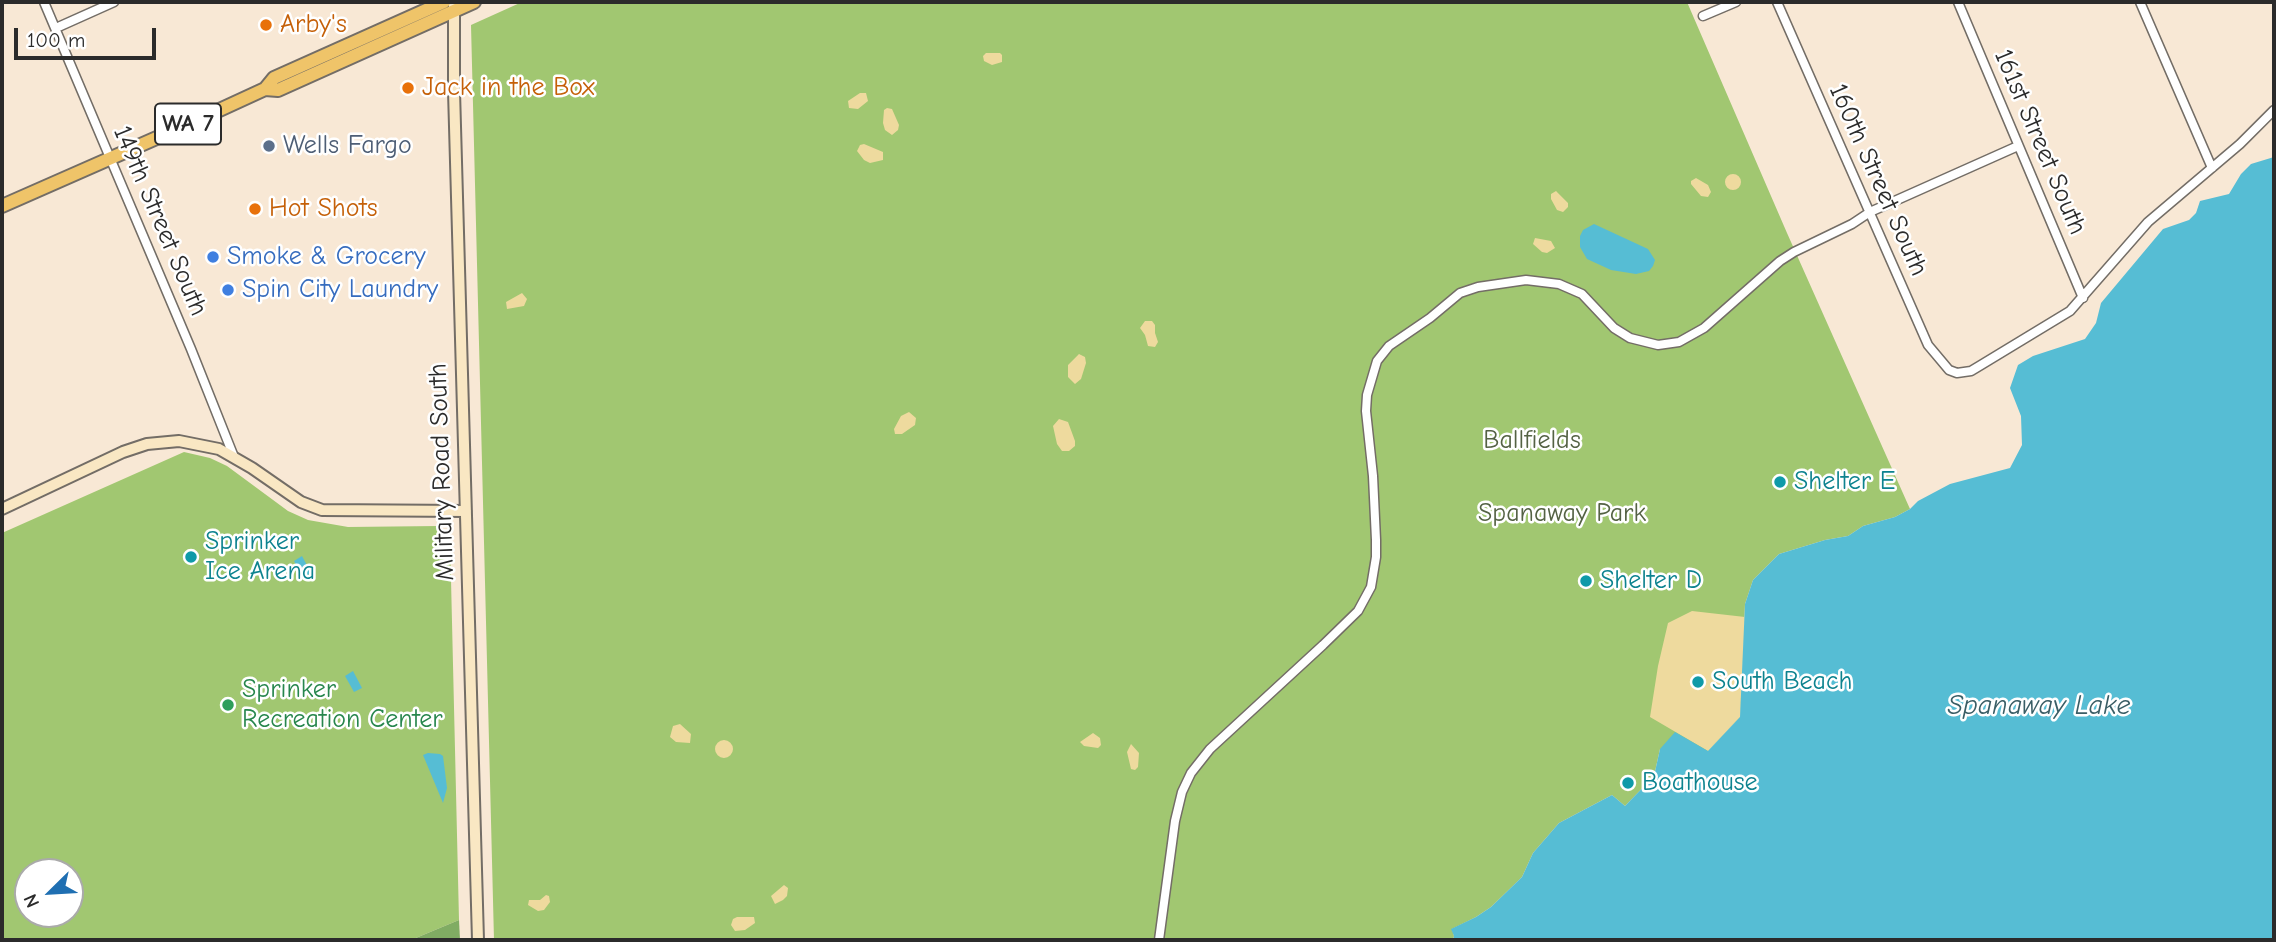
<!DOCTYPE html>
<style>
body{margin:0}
#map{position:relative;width:2276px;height:942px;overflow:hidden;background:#f8e8d5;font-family:"Comic Neue",sans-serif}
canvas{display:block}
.frame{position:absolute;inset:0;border:4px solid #2b2b2b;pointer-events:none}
.north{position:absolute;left:14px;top:858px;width:70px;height:70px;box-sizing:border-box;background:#fff;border:2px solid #aaa;border-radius:50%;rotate:246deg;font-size:19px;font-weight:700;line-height:28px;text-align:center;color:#2b2b2b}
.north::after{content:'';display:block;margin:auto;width:24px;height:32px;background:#1f6fb2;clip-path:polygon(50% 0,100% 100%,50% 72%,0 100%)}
.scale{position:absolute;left:14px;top:28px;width:142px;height:32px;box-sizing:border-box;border:4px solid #2b2b2b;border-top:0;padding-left:9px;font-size:21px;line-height:24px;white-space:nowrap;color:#2b2b2b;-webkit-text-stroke:5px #fff;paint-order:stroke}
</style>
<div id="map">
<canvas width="2276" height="942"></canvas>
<div class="frame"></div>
<div class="north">N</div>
<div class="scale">100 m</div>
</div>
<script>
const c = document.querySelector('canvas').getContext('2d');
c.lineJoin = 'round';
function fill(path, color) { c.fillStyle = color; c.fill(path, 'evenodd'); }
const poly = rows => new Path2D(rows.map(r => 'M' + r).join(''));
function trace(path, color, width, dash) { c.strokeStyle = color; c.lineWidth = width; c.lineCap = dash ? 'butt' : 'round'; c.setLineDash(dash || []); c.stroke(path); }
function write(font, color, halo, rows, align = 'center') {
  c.font = font + ' "Comic Neue",sans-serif'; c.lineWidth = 5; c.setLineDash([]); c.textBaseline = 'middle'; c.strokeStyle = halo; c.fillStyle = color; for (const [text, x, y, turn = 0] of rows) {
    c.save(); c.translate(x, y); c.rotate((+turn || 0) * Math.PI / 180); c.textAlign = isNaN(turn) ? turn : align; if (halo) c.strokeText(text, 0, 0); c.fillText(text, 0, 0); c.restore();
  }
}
fill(poly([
 [522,2,1687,2,1787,233,1910,509,1895,517,1863,526,1848,536,1825,540,1779,554,1753,580,1745,604,1740,717,1708,751,1660,749,1654,776,1625,806,1612,795,1559,823,1533,853,1522,877,1491,907,1476,917,1452,929,1454,936,1453,940,494,940,471,25],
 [184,452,210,458,227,466,288,511,308,520,348,527,439,526,450,537,459,920,411,940,2,940,2,533],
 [28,872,70,872,70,914,28,914]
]), '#a1c771');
fill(poly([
 [459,920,460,940,411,940]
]), '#80ac63');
fill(poly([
 [986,53,1000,53,1002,55,1002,62,992,65,984,61,983,56],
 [860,93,866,93,868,101,858,109,849,108,848,101],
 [887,108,892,109,899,125,898,130,892,135,885,130,883,123,884,110],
 [864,144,883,152,883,160,870,163,864,160,857,151,860,145],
 '1725 182a8 8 0 1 1 16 0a8 8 0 1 1-16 0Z',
 [1696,178,1708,185,1711,192,1708,197,1701,196,1691,184,1691,181],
 [1556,191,1568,203,1568,207,1563,212,1557,210,1551,199,1551,194],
 [1535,238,1551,241,1555,248,1547,253,1542,252,1533,244],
 [522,293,527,299,524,306,507,309,506,302],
 [1145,321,1152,321,1155,325,1155,333,1158,342,1155,347,1148,346,1145,335,1140,328],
 [1079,354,1085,357,1086,363,1081,379,1075,384,1068,377,1068,365],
 [909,412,916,418,915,425,902,434,895,434,894,429,901,416],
 [1059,419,1068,422,1075,441,1075,446,1069,451,1062,451,1057,444,1053,426],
 [1692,611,1745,617,1740,717,1708,751,1650,717,1658,666,1668,623],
 [680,724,691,734,690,743,676,742,670,737,673,726],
 [1093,733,1100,738,1101,745,1098,748,1084,746,1080,742],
 '715 749a9 9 0 1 1 18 0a9 9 0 1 1-18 0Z',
 [1131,744,1139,753,1138,767,1135,770,1131,769,1127,752],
 [784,885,788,888,787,896,783,900,775,904,771,896],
 [546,895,549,896,550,902,544,910,538,911,528,905,529,900,540,900],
 [737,917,754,917,755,923,745,930,735,931,731,925,733,919]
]), '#eeda9e');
fill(poly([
 [2274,157,2274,940,1453,940,1454,936,1451,929,1476,917,1491,907,1522,877,1533,853,1559,823,1612,795,1625,806,1654,776,1660,749,1675,732,1708,751,1740,717,1745,604,1753,580,1779,554,1825,540,1848,536,1863,526,1895,517,1910,509,1918,501,1950,484,2010,468,2022,445,2021,416,2010,388,2018,365,2033,356,2085,339,2096,323,2101,303,2163,229,2189,220,2196,213,2200,201,2229,194,2241,174,2251,164],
 [1594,224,1648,249,1655,260,1653,266,1649,271,1636,274,1611,270,1587,259,1580,247,1580,236,1583,230],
 [302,556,311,573,303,578,294,561],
 [353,671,362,688,354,692,345,676],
 [428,753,440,754,443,756,447,788,443,803,423,755]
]), '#56bdd4');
const street = poly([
 [44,2,191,349,234,457],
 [1777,2,1928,345,1949,370,1957,373,1971,371,1981,365,2070,311,2148,222,2240,144,2274,110],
 [1958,2,2083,298],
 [2140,2,2212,168],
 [1703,16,1736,2],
 [56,28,114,2],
 [1159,940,1175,821,1182,792,1191,773,1210,749,1323,645,1358,611,1371,587,1376,557,1376,540,1373,476,1366,411,1367,395,1377,361,1389,346,1430,318,1460,293,1478,287,1526,280,1559,284,1582,294,1614,328,1630,338,1658,345,1679,342,1704,328,1780,261,1794,252,1852,224,1870,212,2018,146]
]);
const secondary = poly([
 [454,2,454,91,478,940],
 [2,509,123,452,147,444,179,441,219,449,252,468,301,502,322,510,466,511]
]);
const primary = poly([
 [265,89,278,90,474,2],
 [2,206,202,118,265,89,274,78,444,2]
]);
trace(street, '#736d66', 11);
trace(secondary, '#736d66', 14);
trace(primary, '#736d66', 16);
trace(street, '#fff', 8);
trace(secondary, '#f9e7c3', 10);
trace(primary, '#efc469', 12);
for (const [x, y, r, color] of [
 [266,25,7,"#e8710a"],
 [408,88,7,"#e8710a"],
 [269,146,7,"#5c6f8a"],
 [255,209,7,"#e8710a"],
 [213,257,7,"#3f7fe0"],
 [228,290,7,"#3f7fe0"],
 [1780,482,7,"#0f9aa8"],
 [191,557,7,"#0f9aa8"],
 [1586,581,7,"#0f9aa8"],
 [1698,682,7,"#0f9aa8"],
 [228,705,7,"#2e9e5b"],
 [1628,783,7,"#0f9aa8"]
]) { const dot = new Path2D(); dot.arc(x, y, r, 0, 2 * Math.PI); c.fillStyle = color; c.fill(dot); trace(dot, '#fff', 2.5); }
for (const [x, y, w] of [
 [188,124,66]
]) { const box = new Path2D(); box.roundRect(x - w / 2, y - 20.5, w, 41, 5); c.fillStyle = '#fff'; c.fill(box); trace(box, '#2b2b2b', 2); }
write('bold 24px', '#2b2b2b', null, [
 ["WA 7",188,124]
]);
write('26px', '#c56008', '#fff', [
 ["Arby's",280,25],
 ["Jack in the Box",422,88],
 ["Hot Shots",269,209]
], 'left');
write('26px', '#2b2b2b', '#fff', [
 ["161st Street South",2040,142,67],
 ["160th Street South",1878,180,66],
 ["149th Street South",160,221,67],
 ["Military Road South",442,472,-92]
]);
write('26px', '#4e5e75', '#fff', [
 ["Wells Fargo",283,146]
], 'left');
write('26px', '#366cbe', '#fff', [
 ["Smoke & Grocery",227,257],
 ["Spin City Laundry",242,290]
], 'left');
write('26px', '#546244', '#fff', [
 ["Ballfields",1532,441],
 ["Spanaway Park",1562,514]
]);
write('26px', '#0d838f', '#fff', [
 ["Shelter E",1794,482],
 ["Sprinker",205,542],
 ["Ice Arena",205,572],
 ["Shelter D",1600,581],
 ["South Beach",1712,682],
 ["Boathouse",1642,783]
], 'left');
write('26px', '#27864d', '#fff', [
 ["Sprinker",242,690],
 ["Recreation Center",242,720]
], 'left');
write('italic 28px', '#3a5e66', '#fff', [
 ["Spanaway Lake",2039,706]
]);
</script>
